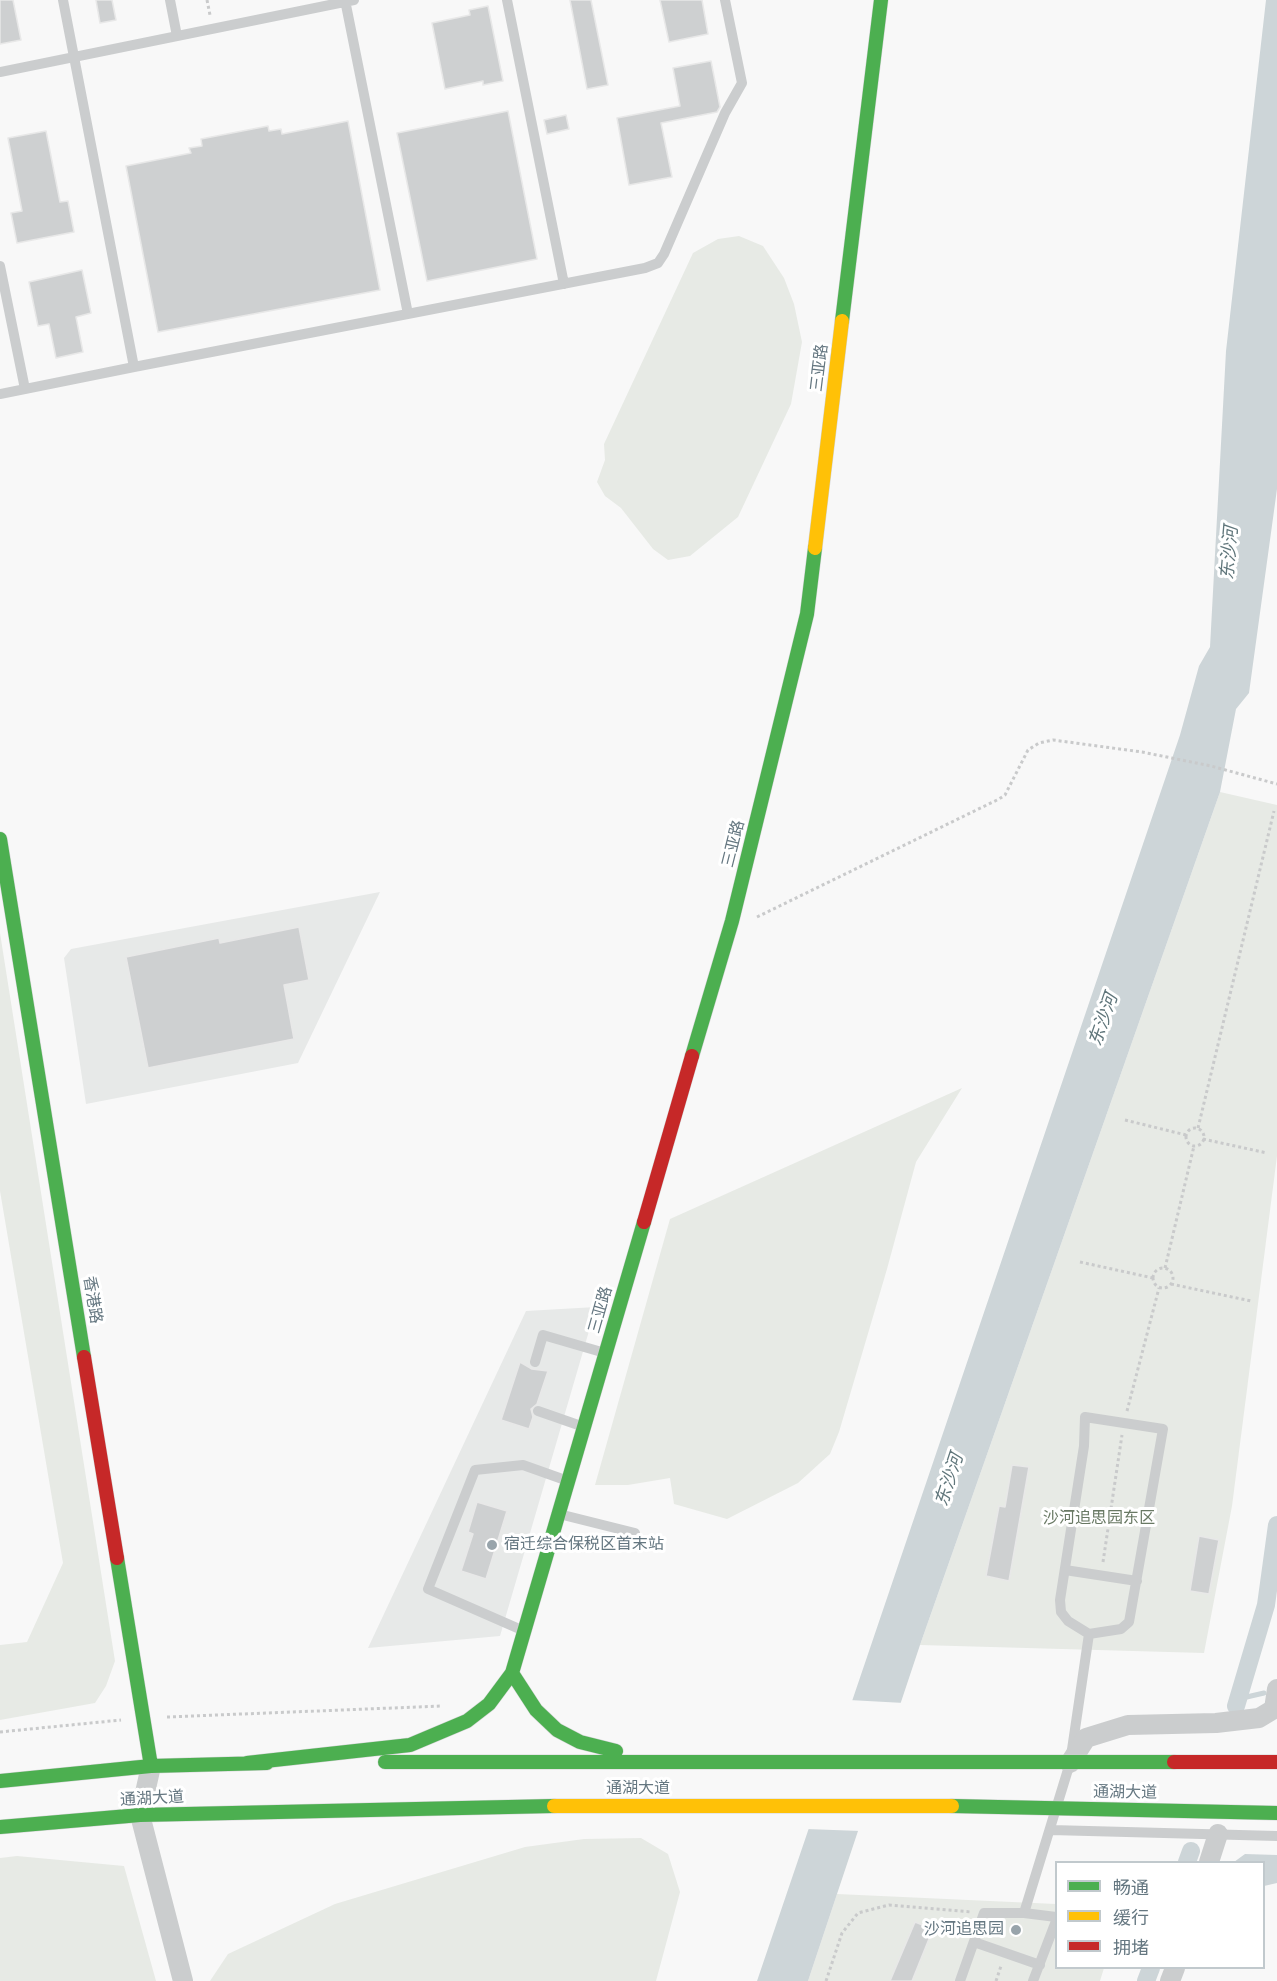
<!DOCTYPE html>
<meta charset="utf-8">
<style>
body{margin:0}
#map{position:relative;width:1277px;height:1981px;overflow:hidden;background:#f8f8f8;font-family:"Archivo Narrow","Noto Sans SC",sans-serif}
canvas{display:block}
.legend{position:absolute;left:1055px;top:1861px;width:210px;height:108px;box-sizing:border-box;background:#fff;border:2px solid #c1c9cd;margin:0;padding:8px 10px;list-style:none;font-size:18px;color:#657781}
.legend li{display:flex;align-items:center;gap:12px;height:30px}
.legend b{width:30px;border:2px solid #c1c9cd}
</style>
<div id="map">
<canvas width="1277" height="1981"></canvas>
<ul class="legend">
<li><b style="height:8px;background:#4caf50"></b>畅通</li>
<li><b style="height:8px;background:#ffc107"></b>缓行</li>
<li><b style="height:8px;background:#c62828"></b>拥堵</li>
</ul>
</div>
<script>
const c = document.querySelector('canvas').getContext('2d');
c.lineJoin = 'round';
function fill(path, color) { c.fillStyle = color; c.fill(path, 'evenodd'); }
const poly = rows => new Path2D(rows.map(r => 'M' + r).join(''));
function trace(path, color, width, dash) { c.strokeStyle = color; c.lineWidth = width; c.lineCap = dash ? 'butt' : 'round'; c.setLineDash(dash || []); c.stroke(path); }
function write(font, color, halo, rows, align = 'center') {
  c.font = font + ' "Archivo Narrow","Noto Sans SC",sans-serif'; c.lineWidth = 6; c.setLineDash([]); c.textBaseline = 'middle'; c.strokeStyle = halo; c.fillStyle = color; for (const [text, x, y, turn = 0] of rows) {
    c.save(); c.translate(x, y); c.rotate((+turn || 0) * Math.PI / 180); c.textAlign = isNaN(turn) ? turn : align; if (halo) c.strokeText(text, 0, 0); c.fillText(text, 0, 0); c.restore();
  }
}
fill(poly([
 [380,892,298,1063,86,1104,64,958,71,949],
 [596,1307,500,1636,368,1648,526,1311]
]), '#e7e9e8');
fill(poly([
 [739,236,763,246,784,278,794,304,802,342,791,404,738,517,690,556,668,560,653,549,621,508,605,496,597,482,605,460,604,444,693,253,718,239],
 [1220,792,1277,805,1277,1156,1232,1506,1204,1653,920,1645],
 [0,933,115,1661,106,1686,95,1703,0,1720,0,1645,27,1642,63,1563,0,1191],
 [962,1088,916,1162,887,1269,839,1432,830,1454,798,1483,727,1519,674,1504,670,1478,628,1485,595,1485,670,1219],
 [641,1838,668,1854,680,1892,656,1981,210,1981,228,1954,335,1904,525,1847,584,1839],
 [17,1856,124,1866,156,1981,0,1981,0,1858],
 [837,1894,1056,1904,1056,1968,1104,1968,1100,1981,808,1981]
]), '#e7eae5');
fill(poly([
 [1266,0,1277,0,1277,489,1249,693,1236,709,1220,792,920,1645,808,1981,757,1981,1180,735,1199,666,1210,647,1226,351],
 [1245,1854,1277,1855,1277,1883,1264,1886,1264,1862,1234,1862]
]), '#cdd5d8');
fill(poly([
 [849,1700,904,1703,861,1831,806,1829]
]), '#f8f8f8');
trace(poly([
 [1238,1699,1264,1693]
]), '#cdd5d8', 5);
trace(poly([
 [1236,1706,1266,1605,1277,1525],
 [1187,1862,1191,1851],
 [1146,1981,1151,1968]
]), '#cdd5d8', 18);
const building = poly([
 [0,0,13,0,21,40,0,44,0,0],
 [96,0,112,0,116,20,100,23,96,0],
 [570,0,591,0,608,85,587,89,570,0],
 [660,0,702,0,708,34,669,42,660,0],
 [488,6,503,81,483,85,483,81,445,89,432,23,470,15,469,10,488,6],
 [711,61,720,107,717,112,661,123,672,177,629,185,617,118,680,106,673,68,711,61],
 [508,111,537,259,427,281,397,133,508,111],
 [566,115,569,129,547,134,544,120,566,115],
 [348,121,380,290,158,332,126,166,191,153,189,148,202,146,201,139,268,126,269,131,281,129,282,134,348,121],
 [46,131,60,202,68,201,74,232,17,243,11,213,22,211,8,138,46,131],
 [82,270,91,313,76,317,83,352,56,358,49,324,38,326,29,282,82,270],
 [299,927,309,980,284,985,294,1039,148,1068,126,957,219,938,220,943,299,927],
 [520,1362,532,1369,548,1371,537,1404,531,1409,533,1417,529,1429,501,1420,520,1362],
 [1012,1465,1029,1467,1009,1581,986,1576,999,1506,1005,1507,1012,1465],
 [477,1502,507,1511,486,1579,461,1571,473,1534,468,1532,477,1502],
 [1199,1536,1219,1540,1209,1594,1190,1591,1199,1536],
 [915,1922,933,1929,912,1981,890,1981,915,1922]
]);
fill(building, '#ced0d1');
trace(building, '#e8e8e8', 1.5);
const fast = poly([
 [842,321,881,0],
 [0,839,84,1357],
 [692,1056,732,921,807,614,815,548],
 [117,1558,151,1766],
 [512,1673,536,1710,557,1730,580,1742,616,1751],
 [385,1762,1174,1762],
 [247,1763,410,1745,467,1721,489,1704,512,1673,644,1222],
 [0,1781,151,1766,267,1763],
 [952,1806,1277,1813],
 [0,1827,140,1815,554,1806]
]);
const slow = poly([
 [815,548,842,321],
 [554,1806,952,1806]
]);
const jam = poly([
 [644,1222,692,1056],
 [84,1357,117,1558],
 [1174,1762,1277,1762]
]);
trace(fast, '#d4d5d6', 15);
trace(slow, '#d4d5d6', 15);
trace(jam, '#d4d5d6', 15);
trace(poly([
 [207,0,210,15],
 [757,917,999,799,1005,795,1028,750,1039,743,1053,740,1142,752,1211,766,1277,784],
 [1125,1120,1186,1135],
 [1198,1128,1274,811],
 '1186 1137a9 9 0 1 1 18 0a9 9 0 1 1-18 0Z',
 [1203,1139,1267,1153],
 [1080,1262,1153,1278],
 '1153 1278a10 10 0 1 1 20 0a10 10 0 1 1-20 0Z',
 [1165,1268,1194,1146],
 [1171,1284,1251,1301],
 [1127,1411,1159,1288],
 [1103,1562,1122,1435],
 [167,1717,442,1706],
 [0,1732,121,1720],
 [826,1981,842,1933,858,1913,889,1905,971,1912],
 [996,1981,1001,1966]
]), '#c9cacb', 3, [3, 3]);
trace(poly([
 [170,0,177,36],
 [345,0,408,314],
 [507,0,564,284],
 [0,72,354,0],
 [0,266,25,389],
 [134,367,645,268,658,263,664,254,725,113,742,83,725,0],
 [0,394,134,367,63,0],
 [535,1362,543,1335,605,1353],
 [538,1411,584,1427],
 [559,1514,635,1533],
 [1065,1570,1137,1581],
 [524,1631,428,1589,475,1470,523,1465,568,1481],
 [1051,1830,1277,1836],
 [1024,1913,1070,1763,1089,1634,1068,1621,1061,1612,1060,1600,1084,1446,1085,1417,1163,1429,1129,1622,1121,1629,1089,1634],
 [974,1942,1040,1965],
 [960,1981,984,1913,1024,1913,1056,1917],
 [1033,1981,1056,1921]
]), '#cbcdce', 10);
trace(poly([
 [1070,1763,1086,1738,1128,1725,1216,1723,1259,1718,1274,1709,1277,1689],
 [151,1766,140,1815,183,1981],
 [1209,1862,1218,1834],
 [1170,1981,1175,1968]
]), '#cbcdce', 20);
trace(fast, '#4caf50', 14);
trace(slow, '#ffc107', 14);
trace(jam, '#c62828', 14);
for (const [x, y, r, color] of [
 [492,1545,6,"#98a4ab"],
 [1016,1930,6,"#98a4ab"]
]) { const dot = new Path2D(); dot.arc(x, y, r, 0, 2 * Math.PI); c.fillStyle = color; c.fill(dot); trace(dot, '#fff', 2); }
write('16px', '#657781', '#fff', [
 ["三亚路",820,368,-83],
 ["三亚路",734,844,-76],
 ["香港路",92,1300,81],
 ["三亚路",601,1310,-74],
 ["通湖大道",638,1789],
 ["通湖大道",1125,1793,1],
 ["通湖大道",152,1799,-3]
]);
write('16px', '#697964', '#fff', [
 ["沙河追思园东区",1099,1519]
]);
write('16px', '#657781', '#fff', [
 ["宿迁综合保税区首末站",504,1545],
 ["沙河追思园",1004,1930,"right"]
], 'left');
write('italic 18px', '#60767b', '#fff', [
 ["东沙河",1230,553,-85],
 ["东沙河",1104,1020,-71],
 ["东沙河",950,1480,-72]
]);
</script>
